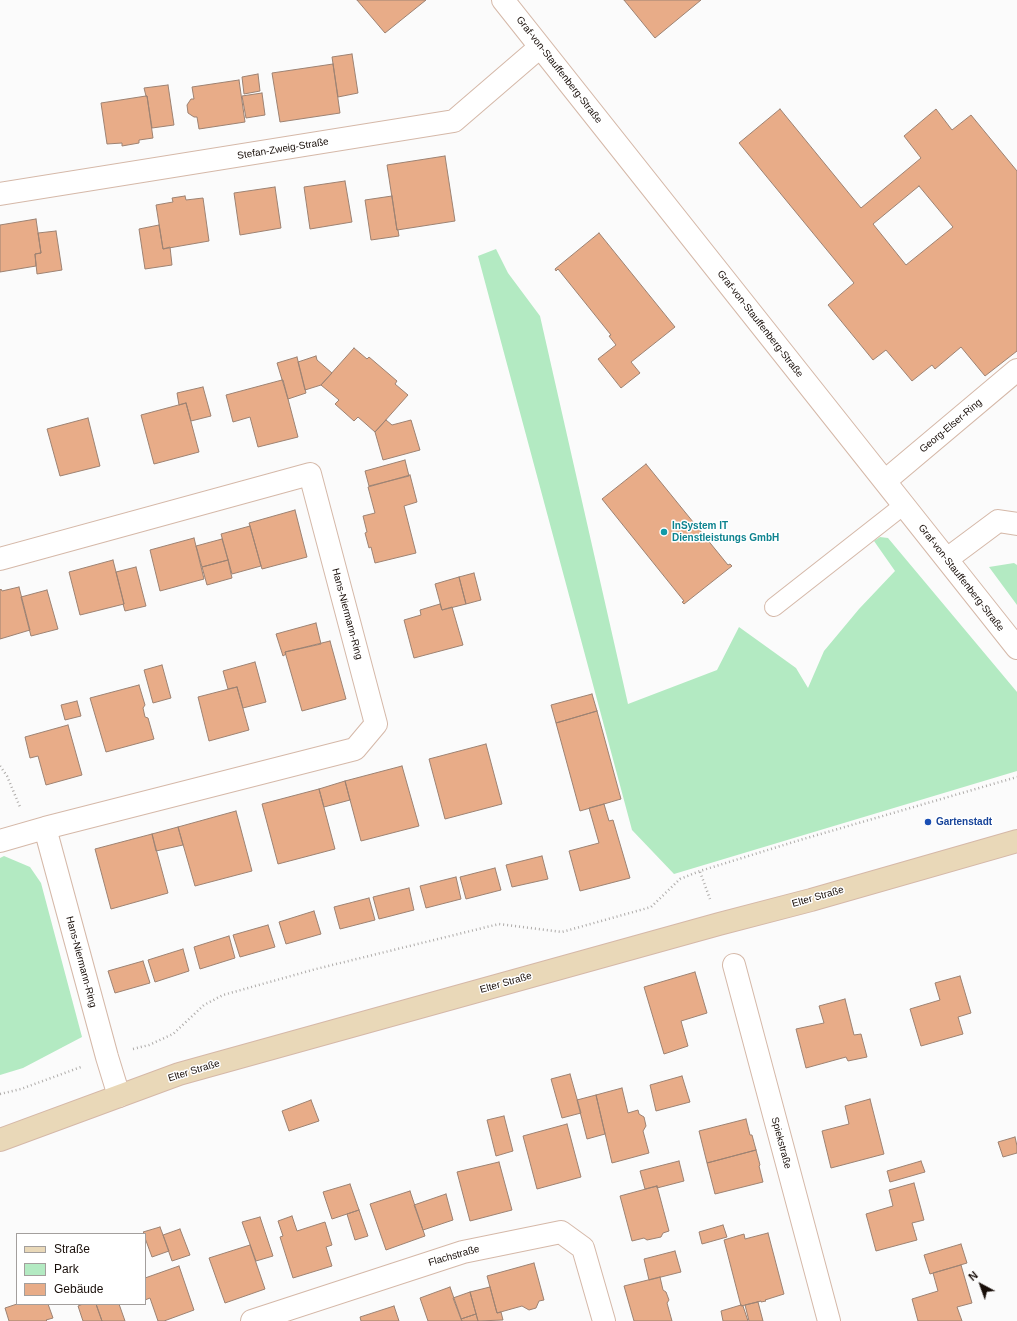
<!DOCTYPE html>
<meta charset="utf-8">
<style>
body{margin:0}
#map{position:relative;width:1017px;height:1321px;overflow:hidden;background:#fbfbfb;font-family:Helvetica,sans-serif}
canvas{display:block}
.legend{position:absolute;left:16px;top:1233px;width:130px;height:72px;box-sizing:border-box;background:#fff;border:1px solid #a39f9d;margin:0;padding:5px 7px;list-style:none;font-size:12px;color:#180e09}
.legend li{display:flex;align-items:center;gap:8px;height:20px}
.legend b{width:20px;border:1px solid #a39f9d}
.north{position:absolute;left:961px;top:1265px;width:40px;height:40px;-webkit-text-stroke:3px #fff;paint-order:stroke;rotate:319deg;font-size:11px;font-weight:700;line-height:16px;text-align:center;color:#180e09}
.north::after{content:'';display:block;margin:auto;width:14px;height:18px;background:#180e09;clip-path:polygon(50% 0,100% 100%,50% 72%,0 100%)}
</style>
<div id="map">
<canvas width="1017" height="1321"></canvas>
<ul class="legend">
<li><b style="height:5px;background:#e9d8b8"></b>Straße</li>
<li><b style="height:11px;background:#b3eac2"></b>Park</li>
<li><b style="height:11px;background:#e8ac88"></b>Gebäude</li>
</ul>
<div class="north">N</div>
</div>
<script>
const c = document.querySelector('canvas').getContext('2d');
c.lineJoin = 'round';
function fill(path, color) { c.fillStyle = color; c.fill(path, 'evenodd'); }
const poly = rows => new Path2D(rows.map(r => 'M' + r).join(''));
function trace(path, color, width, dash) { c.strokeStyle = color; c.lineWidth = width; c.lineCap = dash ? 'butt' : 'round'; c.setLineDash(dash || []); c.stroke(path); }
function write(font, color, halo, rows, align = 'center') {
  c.font = font + ' Helvetica,sans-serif'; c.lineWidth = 3; c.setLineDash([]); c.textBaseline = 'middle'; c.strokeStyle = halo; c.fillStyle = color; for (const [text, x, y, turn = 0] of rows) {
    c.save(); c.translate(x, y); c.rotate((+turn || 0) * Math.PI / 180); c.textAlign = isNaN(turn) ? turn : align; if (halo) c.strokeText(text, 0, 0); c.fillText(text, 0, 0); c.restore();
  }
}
fill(poly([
 [496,249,508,273,540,316,628,704,717,670,739,627,796,668,808,688,824,651,859,609,895,571,874,541,880,537,888,538,1017,692,1017,771,674,874,632,830,478,256],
 [1014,563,1017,565,1017,605,989,567],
 [4,856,30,867,41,883,82,1037,23,1068,0,1075,0,858]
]), '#b3eac2');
const building = poly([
 [357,0,426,0,385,33,357,0],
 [624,0,701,0,655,38,624,0],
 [352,54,358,93,338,97,332,57,352,54],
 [333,64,340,113,280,122,272,73,333,64],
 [258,74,260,91,244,94,242,77,258,74],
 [239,80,245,122,199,129,197,117,194,117,188,113,187,105,191,99,194,99,192,87,239,80],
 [168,85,174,125,152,128,147,96,146,96,144,88,168,85],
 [262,93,265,115,246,118,242,96,262,93],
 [146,96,147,96,153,138,139,140,139,143,122,146,122,143,107,144,101,103,146,96],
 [780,109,861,208,921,158,904,136,936,109,952,130,971,115,1017,171,1017,351,985,376,961,347,935,369,932,365,912,381,886,350,873,360,828,305,854,283,739,143,780,109],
 [919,186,953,227,906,265,873,224,919,186],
 [445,156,455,221,397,230,387,165,445,156],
 [345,181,352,222,310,229,304,187,345,181],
 [275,187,281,228,240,235,234,193,275,187],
 [185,196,186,200,203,198,209,241,163,249,156,205,173,202,172,198,185,196],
 [392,196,397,230,398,230,399,236,371,240,365,200,392,196],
 [36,219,41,253,35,254,36,266,0,272,0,225,36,219],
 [159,225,163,249,170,247,172,265,145,269,139,229,159,225],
 [56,231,62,270,37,274,35,254,41,253,38,233,56,231],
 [599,233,675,327,631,362,640,373,621,388,598,359,616,345,609,336,611,335,558,269,556,271,555,269,599,233],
 [354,348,367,359,369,357,397,381,395,384,408,395,375,432,358,417,354,421,335,404,339,400,321,385,354,348],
 [316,356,317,360,332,373,321,385,305,390,298,362,316,356],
 [297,357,306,393,288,399,277,363,297,357],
 [282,380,283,380,298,437,258,447,250,417,233,422,226,395,282,380],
 [203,387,211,416,191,421,186,403,179,405,177,393,203,387],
 [186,403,199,452,154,464,141,415,186,403],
 [88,418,100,466,60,476,47,429,88,418],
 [386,420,392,425,411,420,420,450,383,460,375,432,386,420],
 [405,460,409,476,369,486,365,471,405,460],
 [646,464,728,565,730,564,732,566,684,604,682,602,684,601,602,499,646,464],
 [410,475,417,502,404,506,416,553,375,563,371,547,369,548,365,533,367,532,363,516,375,513,368,487,410,475],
 [295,510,307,557,262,569,249,523,295,510],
 [250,526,261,566,232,574,221,534,250,526],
 [194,538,204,579,160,591,150,550,194,538],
 [222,539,228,560,202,567,196,546,222,539],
 [113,560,124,604,80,615,69,572,113,560],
 [228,560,232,578,207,585,202,567,228,560],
 [136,567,146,606,125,611,123,604,124,604,116,572,136,567],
 [474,573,481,600,466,604,459,577,474,573],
 [459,577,466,604,442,610,435,584,459,577],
 [19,587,30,630,0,639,0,590,1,589,2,591,19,587],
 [47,590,58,629,31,636,21,597,47,590],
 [440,604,442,610,452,607,463,645,414,658,404,620,421,615,420,610,440,604],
 [316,623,321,644,285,652,286,654,283,656,276,634,316,623],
 [330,641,346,699,302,711,285,652,330,641],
 [255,662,266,702,243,708,237,687,228,689,223,671,255,662],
 [162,665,171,698,153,703,144,670,162,665],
 [139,685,145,705,143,708,145,717,148,718,154,739,106,752,90,698,139,685],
 [237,687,249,730,209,741,198,697,237,687],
 [592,694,597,711,556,723,551,705,592,694],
 [77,701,81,716,65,720,61,705,77,701],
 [597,711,621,799,580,811,556,723,597,711],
 [68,725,82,775,46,785,38,756,30,758,25,737,68,725],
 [486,744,502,804,445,819,429,759,486,744],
 [402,766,419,826,361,841,345,781,402,766],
 [345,781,350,800,324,807,319,789,345,781],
 [319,789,335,849,278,864,262,804,319,789],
 [604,804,609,821,613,820,630,878,580,891,569,851,599,843,589,808,604,804],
 [236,811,252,871,195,886,178,827,236,811],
 [178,827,183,845,156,851,152,834,178,827],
 [152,834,168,893,111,909,95,849,152,834],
 [542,856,548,879,512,887,506,865,542,856],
 [495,868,501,890,466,899,460,877,495,868],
 [456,877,461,899,426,908,420,886,456,877],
 [409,888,414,910,379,919,373,897,409,888],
 [369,898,375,920,340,929,334,907,369,898],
 [314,911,321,934,286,944,279,922,314,911],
 [268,925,275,947,240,957,233,935,268,925],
 [229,936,235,958,200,969,194,947,229,936],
 [183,949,189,971,155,982,148,960,183,949],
 [143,961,150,983,115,993,108,971,143,961],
 [695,972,707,1013,681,1021,688,1046,664,1054,644,987,695,972],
 [960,976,971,1013,958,1017,963,1034,921,1046,910,1009,940,1000,935,983,960,976],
 [845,999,854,1035,861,1034,867,1057,848,1061,846,1057,806,1068,796,1029,824,1023,819,1006,845,999],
 [570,1074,581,1113,562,1118,551,1079,570,1074],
 [682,1076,690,1102,656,1111,650,1085,682,1076],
 [622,1088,628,1113,638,1110,639,1114,644,1117,646,1126,643,1131,649,1153,612,1163,596,1095,622,1088],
 [596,1095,605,1134,587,1139,577,1100,596,1095],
 [870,1099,884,1154,831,1168,822,1131,849,1124,845,1106,870,1099],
 [311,1100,319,1121,289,1131,282,1111,311,1100],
 [504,1116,513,1151,496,1156,487,1120,504,1116],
 [746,1119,750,1135,752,1135,756,1150,707,1163,699,1131,746,1119],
 [567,1124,581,1177,537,1189,523,1136,567,1124],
 [1015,1137,1017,1146,1017,1153,1003,1157,998,1142,1015,1137],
 [756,1150,760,1165,759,1166,763,1182,715,1194,707,1163,756,1150],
 [679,1161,684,1181,657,1188,657,1186,645,1189,640,1171,679,1161],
 [921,1161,925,1172,890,1182,887,1171,921,1161],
 [499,1162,512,1210,470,1221,457,1172,499,1162],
 [914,1183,924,1220,912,1223,917,1240,876,1251,866,1214,893,1206,889,1190,914,1183],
 [350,1184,359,1210,332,1219,323,1192,350,1184],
 [657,1186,669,1231,663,1233,661,1237,647,1240,644,1238,632,1241,620,1196,657,1186],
 [410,1191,425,1236,386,1250,370,1204,410,1191],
 [446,1194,453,1220,423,1230,414,1205,446,1194],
 [359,1210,368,1236,355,1240,347,1214,359,1210],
 [292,1216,297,1231,325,1222,332,1245,326,1247,332,1266,293,1278,280,1237,283,1236,278,1221,292,1216],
 [260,1217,273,1256,256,1261,242,1222,260,1217],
 [723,1225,727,1237,702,1244,699,1232,723,1225],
 [160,1227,169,1251,152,1257,145,1238,145,1234,143,1232,160,1227],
 [180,1229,190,1255,172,1261,163,1235,180,1229],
 [768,1233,784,1294,765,1300,766,1301,761,1302,761,1301,741,1306,724,1240,744,1234,745,1239,768,1233],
 [961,1244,967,1263,930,1274,924,1255,961,1244],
 [250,1245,265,1289,225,1303,209,1258,250,1245],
 [675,1251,681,1272,649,1280,644,1259,675,1251],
 [534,1263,544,1300,539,1301,536,1308,529,1310,522,1306,497,1313,487,1276,534,1263],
 [961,1265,972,1303,957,1307,962,1321,918,1321,912,1299,938,1291,933,1273,961,1265],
 [179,1266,194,1310,164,1321,158,1321,150,1298,145,1300,145,1278,179,1266],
 [660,1277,663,1290,666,1292,669,1300,667,1303,672,1321,634,1321,624,1286,660,1277],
 [450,1287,462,1321,428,1321,420,1298,450,1287],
 [490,1287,497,1313,501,1312,503,1320,478,1321,470,1292,490,1287],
 [470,1292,476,1314,461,1319,453,1298,470,1292],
 [758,1302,763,1321,749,1321,745,1305,758,1302],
 [17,1304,48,1304,53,1318,46,1320,47,1321,9,1321,5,1308,17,1304],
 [83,1304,96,1304,102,1321,83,1321,78,1306,83,1304],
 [96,1304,119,1304,125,1321,102,1321,96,1304],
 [741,1305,743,1306,748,1321,723,1321,721,1311,741,1305],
 [394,1306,399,1321,361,1321,360,1317,394,1306],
 [476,1314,478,1321,462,1321,461,1319,476,1314]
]);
fill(building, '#e8ac88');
trace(building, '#9d8272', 1);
const lane = poly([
 [774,607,904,505]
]);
const street = poly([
 [503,0,1017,648],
 [0,194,454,121,540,47],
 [885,481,1017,370],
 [0,559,310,474,376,724,355,749,45,828,0,841],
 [947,559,998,521,1017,524],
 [45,828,107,1057,119,1096],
 [734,965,829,1321],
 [252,1321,463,1252,561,1232,583,1248,604,1321]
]);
const secondary = poly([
 [0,1140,179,1074,719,924,811,900,1017,841]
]);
trace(lane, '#d5b8a8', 20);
trace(street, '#d5b8a8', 24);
trace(secondary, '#d5b8a8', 24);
trace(poly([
 [0,766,7,776,20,807],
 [700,872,710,899],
 [133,1049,149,1045,173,1034,204,1005,223,995,316,969,499,924,562,932,651,907,680,879,700,871,800,840,1017,777],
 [0,1094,21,1089,81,1067]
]), '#aeaba9', 2.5, [1, 3]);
trace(lane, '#fff', 18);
trace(street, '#fff', 22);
trace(secondary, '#e9d8b8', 22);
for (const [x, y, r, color] of [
 [664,532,4,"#0f9aa8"],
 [928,822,4,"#1a4fb4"]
]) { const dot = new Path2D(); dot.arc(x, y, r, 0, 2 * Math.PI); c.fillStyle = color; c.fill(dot); trace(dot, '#fff', 1.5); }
write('10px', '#180e09', '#fff', [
 ["Graf-von-Stauffenberg-Straße",559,70,52],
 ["Stefan-Zweig-Straße",283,149,-9],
 ["Graf-von-Stauffenberg-Straße",760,324,52],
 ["Georg-Elser-Ring",951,426,-40],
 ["Graf-von-Stauffenberg-Straße",961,578,52],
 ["Hans-Niermann-Ring",347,614,75],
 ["Elter Straße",818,897,-16],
 ["Hans-Niermann-Ring",81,962,75],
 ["Elter Straße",506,983,-16],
 ["Elter Straße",194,1071,-17],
 ["Spiekstraße",781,1143,75],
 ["Flachstraße",454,1256,-16]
]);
write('bold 10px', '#0d838f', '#fff', [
 ["InSystem IT",672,526],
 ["Dienstleistungs GmbH",672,538]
], 'left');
write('bold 10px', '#164399', '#fff', [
 ["Gartenstadt",936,822]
], 'left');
</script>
